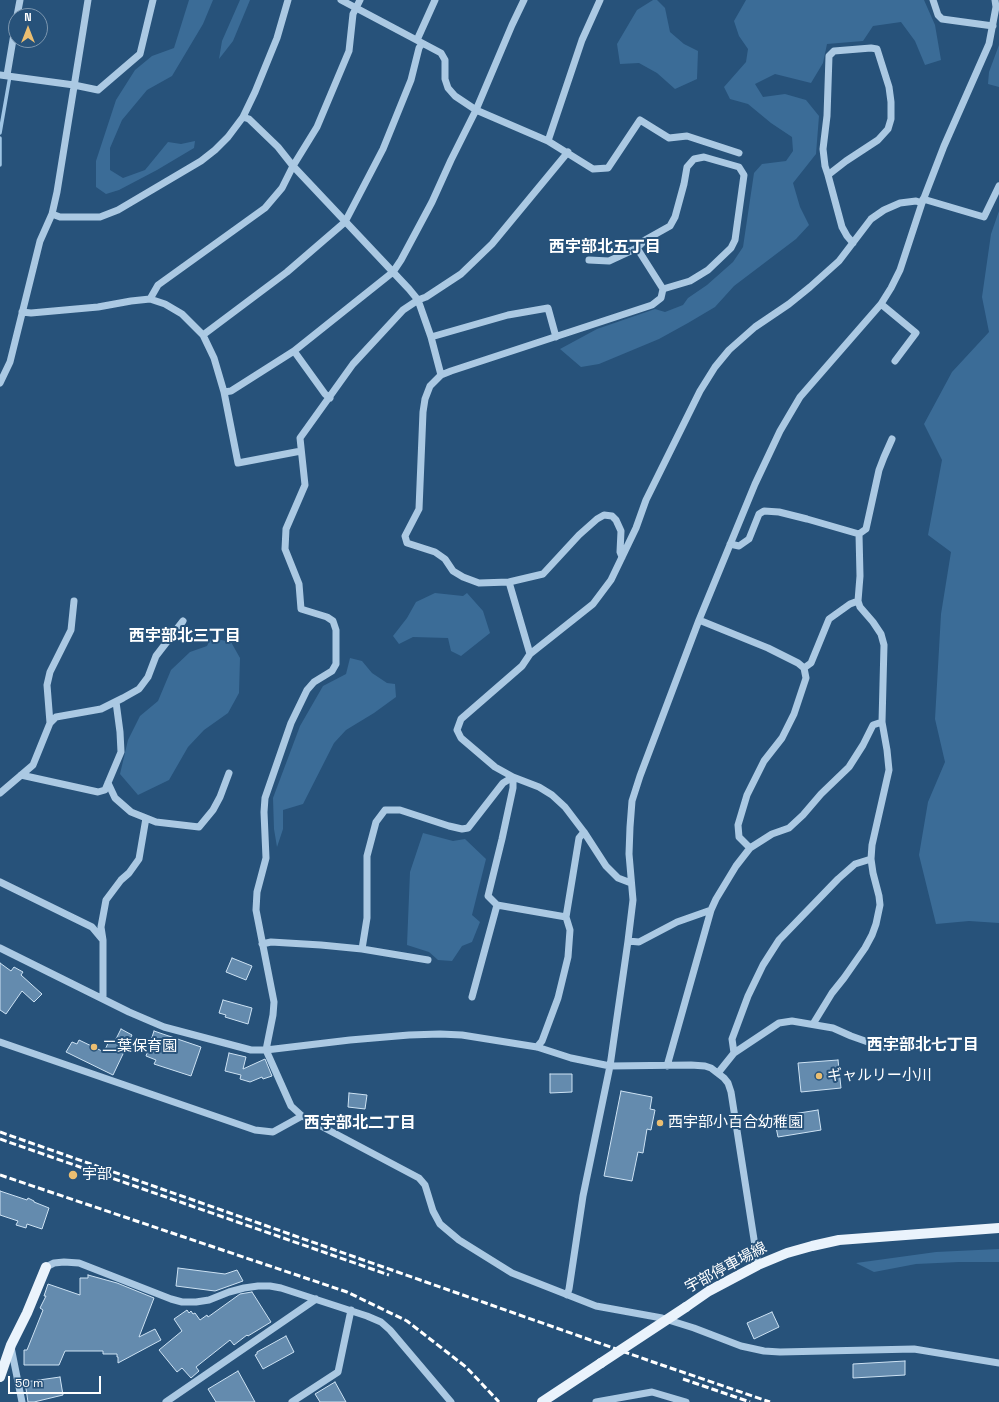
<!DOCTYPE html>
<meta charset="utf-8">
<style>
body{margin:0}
#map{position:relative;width:999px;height:1402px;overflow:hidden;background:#27527a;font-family:"Space Grotesk",sans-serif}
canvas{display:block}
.north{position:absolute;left:8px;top:8px;width:40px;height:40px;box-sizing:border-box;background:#27527a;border:1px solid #7d97af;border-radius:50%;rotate:0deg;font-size:11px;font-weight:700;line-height:16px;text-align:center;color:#fff}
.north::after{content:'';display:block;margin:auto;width:14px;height:18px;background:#ebbe71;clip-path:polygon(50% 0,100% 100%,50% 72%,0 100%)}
.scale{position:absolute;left:8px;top:1376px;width:93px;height:18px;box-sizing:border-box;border:2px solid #fff;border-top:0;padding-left:5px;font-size:12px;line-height:14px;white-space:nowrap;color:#fff;-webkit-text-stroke:3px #27527a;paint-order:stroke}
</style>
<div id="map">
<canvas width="999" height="1402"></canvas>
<div class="north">N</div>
<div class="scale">50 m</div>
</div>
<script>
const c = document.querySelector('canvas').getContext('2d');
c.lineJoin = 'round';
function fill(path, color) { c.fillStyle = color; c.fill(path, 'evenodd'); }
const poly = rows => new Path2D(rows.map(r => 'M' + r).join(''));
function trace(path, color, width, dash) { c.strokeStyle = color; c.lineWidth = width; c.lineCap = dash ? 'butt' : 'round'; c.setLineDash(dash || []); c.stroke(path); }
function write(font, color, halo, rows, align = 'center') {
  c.font = font + ' "Space Grotesk","Noto Sans JP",sans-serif'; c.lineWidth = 4; c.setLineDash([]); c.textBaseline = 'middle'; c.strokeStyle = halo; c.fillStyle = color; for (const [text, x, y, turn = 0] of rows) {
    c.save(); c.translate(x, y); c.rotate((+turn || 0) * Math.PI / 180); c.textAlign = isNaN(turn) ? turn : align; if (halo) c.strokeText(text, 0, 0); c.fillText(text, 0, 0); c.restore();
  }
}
fill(poly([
 [189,0,213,0,203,24,172,76,147,90,122,120,110,148,110,170,123,178,145,170,168,142,181,144,195,141,194,148,157,170,119,190,106,194,96,187,96,161,116,100,135,70,152,56,174,48],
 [240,0,250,0,233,41,219,59,222,41],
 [653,0,657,0,665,8,670,32,684,44,698,51,697,79,675,89,657,73,639,63,620,64,617,44,637,10],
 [746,0,924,0,935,25,941,60,925,65,915,41,901,22,873,26,863,41,827,44,823,63,811,83,775,74,755,84,763,97,785,94,806,100,819,116,816,154,793,183,800,207,809,225,796,239,734,286,715,307,688,323,659,339,599,364,581,367,560,349,597,329,655,309,665,312,683,305,688,298,707,285,733,262,743,247,754,173,762,164,786,161,793,151,792,137,771,123,748,104,730,99,724,87,746,62,748,49,739,36,734,21],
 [999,45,999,87,988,84,989,72],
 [999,211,999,923,969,921,936,924,919,855,928,802,945,762,935,719,941,614,951,552,928,535,942,460,924,424,952,372,989,332,982,297,991,234],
 [435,593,463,596,467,593,483,611,490,633,461,656,451,651,448,638,413,637,399,644,393,636,407,618,416,602],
 [211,638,231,642,240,658,239,693,228,713,204,730,188,747,169,780,138,795,120,774,128,740,140,716,158,701,171,670,190,652,207,646],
 [350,658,362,661,372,673,387,683,395,684,396,697,374,713,346,730,334,743,303,804,283,810,283,829,277,847,274,829,273,798,300,726,323,686,346,674],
 [423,833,453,841,465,839,486,859,472,915,480,922,472,942,462,946,452,961,438,960,429,952,407,945,410,872],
 [999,1249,999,1262,959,1262,916,1264,874,1272,856,1263,936,1252]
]), '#3b6c97');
trace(poly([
 [0,133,10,76],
 [0,138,0,165]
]), '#9fc5e4', 3.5);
const building = poly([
 [232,958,252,966,246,980,226,972,232,958],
 [0,963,11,971,14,967,23,972,21,975,42,994,34,1002,22,991,6,1014,0,1010,0,963],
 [223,1000,252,1008,248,1024,225,1017,226,1015,219,1013,223,1000],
 [121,1029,132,1035,113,1075,66,1052,72,1042,77,1044,79,1040,104,1052,109,1041,114,1043,121,1029],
 [154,1031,201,1047,191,1076,154,1064,156,1060,146,1056,154,1031],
 [229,1053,246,1057,243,1069,265,1059,272,1076,263,1079,262,1077,250,1082,240,1079,241,1075,225,1071,229,1053],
 [838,1060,841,1088,801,1092,798,1063,838,1060],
 [550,1074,572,1074,572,1092,550,1093,550,1074],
 [621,1091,652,1097,650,1109,655,1110,651,1130,647,1129,643,1153,638,1152,632,1181,604,1176,621,1091],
 [349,1093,367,1095,365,1109,348,1107,349,1093],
 [818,1110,821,1130,778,1137,774,1117,818,1110],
 [0,1191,27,1200,28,1198,34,1201,34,1202,49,1208,42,1229,27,1224,26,1228,16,1225,18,1221,0,1215,0,1191],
 [178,1268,225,1274,237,1270,243,1281,215,1291,176,1286,178,1268],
 [88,1275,117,1283,154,1298,139,1337,155,1329,161,1340,118,1363,118,1357,117,1357,117,1354,103,1354,103,1351,65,1351,59,1365,24,1365,24,1350,27,1350,43,1310,40,1308,46,1296,44,1296,48,1284,80,1295,80,1278,88,1278,88,1275],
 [252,1292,271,1322,248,1336,247,1335,234,1345,230,1340,196,1367,199,1371,191,1378,182,1368,177,1372,159,1350,182,1331,174,1319,187,1310,189,1313,191,1311,193,1314,195,1313,200,1320,207,1315,208,1317,240,1294,252,1292],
 [772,1312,779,1327,754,1339,747,1323,772,1312],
 [286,1336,294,1352,263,1369,255,1355,257,1354,257,1352,286,1336],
 [905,1361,905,1375,853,1378,853,1364,905,1361],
 [238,1371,255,1402,216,1402,208,1389,238,1371],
 [60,1377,63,1395,34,1402,28,1402,25,1382,60,1377],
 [335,1382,346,1402,320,1402,315,1394,335,1382]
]);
fill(building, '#648bae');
trace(building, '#cde2f3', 1);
trace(poly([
 [341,0,441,53,445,60,445,79,448,88,455,96,476,110,548,141,593,169,608,168,640,120,669,138,687,136,739,153],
 [933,0,938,15,942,19,993,26],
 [17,16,20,0],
 [417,40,435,0],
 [0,75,74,85,98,90,140,54,153,0],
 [7,75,16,22],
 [243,117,249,119,278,147,293,166,409,289,418,300,431,337,441,375],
 [548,141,582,40,600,0],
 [568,152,492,244,461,274,426,297,418,300,403,310,353,364,300,438,305,485,286,529,285,549,299,584,301,609,327,617,333,621,336,630,336,664,332,671,314,682,307,690,291,723,265,798,264,812,266,858,257,892,256,910,274,1002,273,1015,266,1050,291,1106,302,1116,419,1178,425,1185,433,1211,440,1224,459,1240,512,1273,596,1306,662,1318,694,1328,741,1346,764,1351,780,1352,914,1349,999,1363],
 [828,175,825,166,823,149,827,116,829,56,834,51,871,48,877,49,889,87,891,102,891,119,888,129,878,140,846,161,828,175,842,227,847,236,853,243],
 [923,199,984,217,999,186],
 [52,214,60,217,100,217,118,210,201,161,215,150,228,137,243,117,255,92,277,38,288,0],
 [637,248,663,289],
 [589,260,609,261,637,248,645,240,670,226,675,217,684,184,687,167,694,159,704,157,739,167,744,175,735,240,731,248,708,270,690,281,663,289,661,298,652,305,451,371,441,375,430,386,425,399,423,412,419,509,405,536,407,543,435,552,445,559,453,571,463,577,479,583,509,582,543,574,579,535,597,519,604,515,612,516,616,520,621,531,620,552,622,557],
 [150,299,158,285,265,208,282,188,293,166,317,127,349,51,353,14,360,0],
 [881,304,916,333,895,361],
 [22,312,31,313,98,307,131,301,150,299,165,304,182,314,203,335,214,358,224,392,238,463,301,451],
 [203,335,287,272,345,222,383,149,411,80,419,48,422,43],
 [431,337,508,315,548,308,556,337],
 [294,351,325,394,330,398],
 [0,383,10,362,40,241,52,214,57,192,88,0],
 [224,392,231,391,294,351,393,272,401,260,432,202,451,160,476,110,512,25,524,0],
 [730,544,739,546,749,539,759,514,764,511,779,512,807,519,859,534],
 [509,582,530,654],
 [699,620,768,648,798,663,804,668,806,678,794,714,782,738,764,761,747,795,738,825,739,837,750,848],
 [804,668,811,663,829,619,850,604,858,601],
 [50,723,56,717,101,709,123,698,139,689,148,677,156,656,183,621],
 [21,775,98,792,105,790,121,752,120,732,116,702],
 [108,783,115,798,131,812,156,822,199,827,213,810,220,797,229,773],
 [0,793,33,765,50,723,47,685,50,672,71,630,74,601],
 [0,882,92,927,102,939],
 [497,905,566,917],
 [628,941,639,942,677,922,711,910],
 [262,944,271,942,321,945,362,949,428,960],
 [0,948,129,1012,164,1027,251,1050,266,1050,350,1040,409,1035,440,1034,462,1035,537,1047,571,1058,610,1066,691,1065,705,1066,711,1068,724,1078,728,1083,731,1092,758,1265],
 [362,949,367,918,367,856,376,822,385,810,400,810,449,826,462,829,468,828,503,783,513,777,539,787,552,795,565,807,584,832,606,866,618,878,631,883],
 [472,997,497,905,488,896,502,839,513,788,513,777,495,767,461,738,457,730,461,719,522,666,530,654,593,604,611,580,636,528,646,500,700,391,715,367,729,350,755,327,789,304,810,287,839,261,871,219,884,210,900,203,916,201,922,203],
 [103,999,103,940,101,927,106,900,121,880,129,873,139,859,146,818],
 [813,1024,832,993,844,978,865,948,872,935,876,924,880,905,879,896,873,873,871,859],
 [0,1042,255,1130,273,1132,302,1116],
 [537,1047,542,1041,558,998,568,957,570,930,566,917,579,838,584,832],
 [734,1053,779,1023,792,1021,833,1028,851,1036,882,1047,892,1047,925,1043],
 [667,1066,711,910,716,899,736,866,750,848,772,834,789,828,803,815,821,794,849,767,863,745,873,725,882,722],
 [718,1073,734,1053,732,1039,748,996,763,965,779,940,838,879,855,864,871,859,872,845,889,770,887,750,882,722,884,645,881,634,873,622,860,607,858,601,860,576,859,534,866,529,879,470,884,457,892,439],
 [46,1267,54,1263,64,1262,79,1263,171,1299,182,1302,196,1302,209,1300,229,1292,244,1288,258,1286,270,1286,281,1288,367,1316,381,1322,390,1330,451,1402],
 [567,1295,569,1289,583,1196,610,1066,628,941,633,900,629,854,630,827,632,801,640,776,699,620,755,484,780,431,800,397,881,304,891,288,900,270,922,203,944,146,989,44,996,7,995,0],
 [11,1347,22,1402],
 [166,1402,316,1299],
 [292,1402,338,1372,351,1310],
 [596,1402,652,1392,686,1402]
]), '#abc9e3', 7);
trace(poly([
 [686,1307,709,1291,758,1265,787,1253,812,1246,839,1240,999,1228],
 [0,1377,11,1345,27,1313,46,1267],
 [542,1402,601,1363]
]), '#eaf3fc', 10);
trace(poly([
 [0,1132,653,1362,770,1402],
 [0,1139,389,1275],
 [0,1175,347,1292,407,1321,466,1367,499,1402],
 [683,1379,750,1402]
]), '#fff', 3, [7, 3]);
trace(poly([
 [601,1363,686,1307]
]), '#eaf3fc', 10);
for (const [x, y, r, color] of [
 [94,1047,4,"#ebbe71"],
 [819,1076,4,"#ebbe71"],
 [660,1123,4,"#ebbe71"],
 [73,1175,5,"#ebbe71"]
]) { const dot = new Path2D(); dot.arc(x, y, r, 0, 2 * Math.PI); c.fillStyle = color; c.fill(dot); trace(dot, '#27527a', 1.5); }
write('15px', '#fff', '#27527a', [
 ["二葉保育園",102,1047],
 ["ギャルリー小川",827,1076],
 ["西宇部小百合幼稚園",668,1123],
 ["宇部",82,1175]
], 'left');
write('15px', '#fff', '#27527a', [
 ["宇部停車場線",726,1268,-28]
]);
write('bold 16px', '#fff', '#27527a', [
 ["西宇部北五丁目",605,248],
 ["西宇部北三丁目",185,637],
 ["西宇部北七丁目",923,1046],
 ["西宇部北二丁目",360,1124]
]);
</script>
